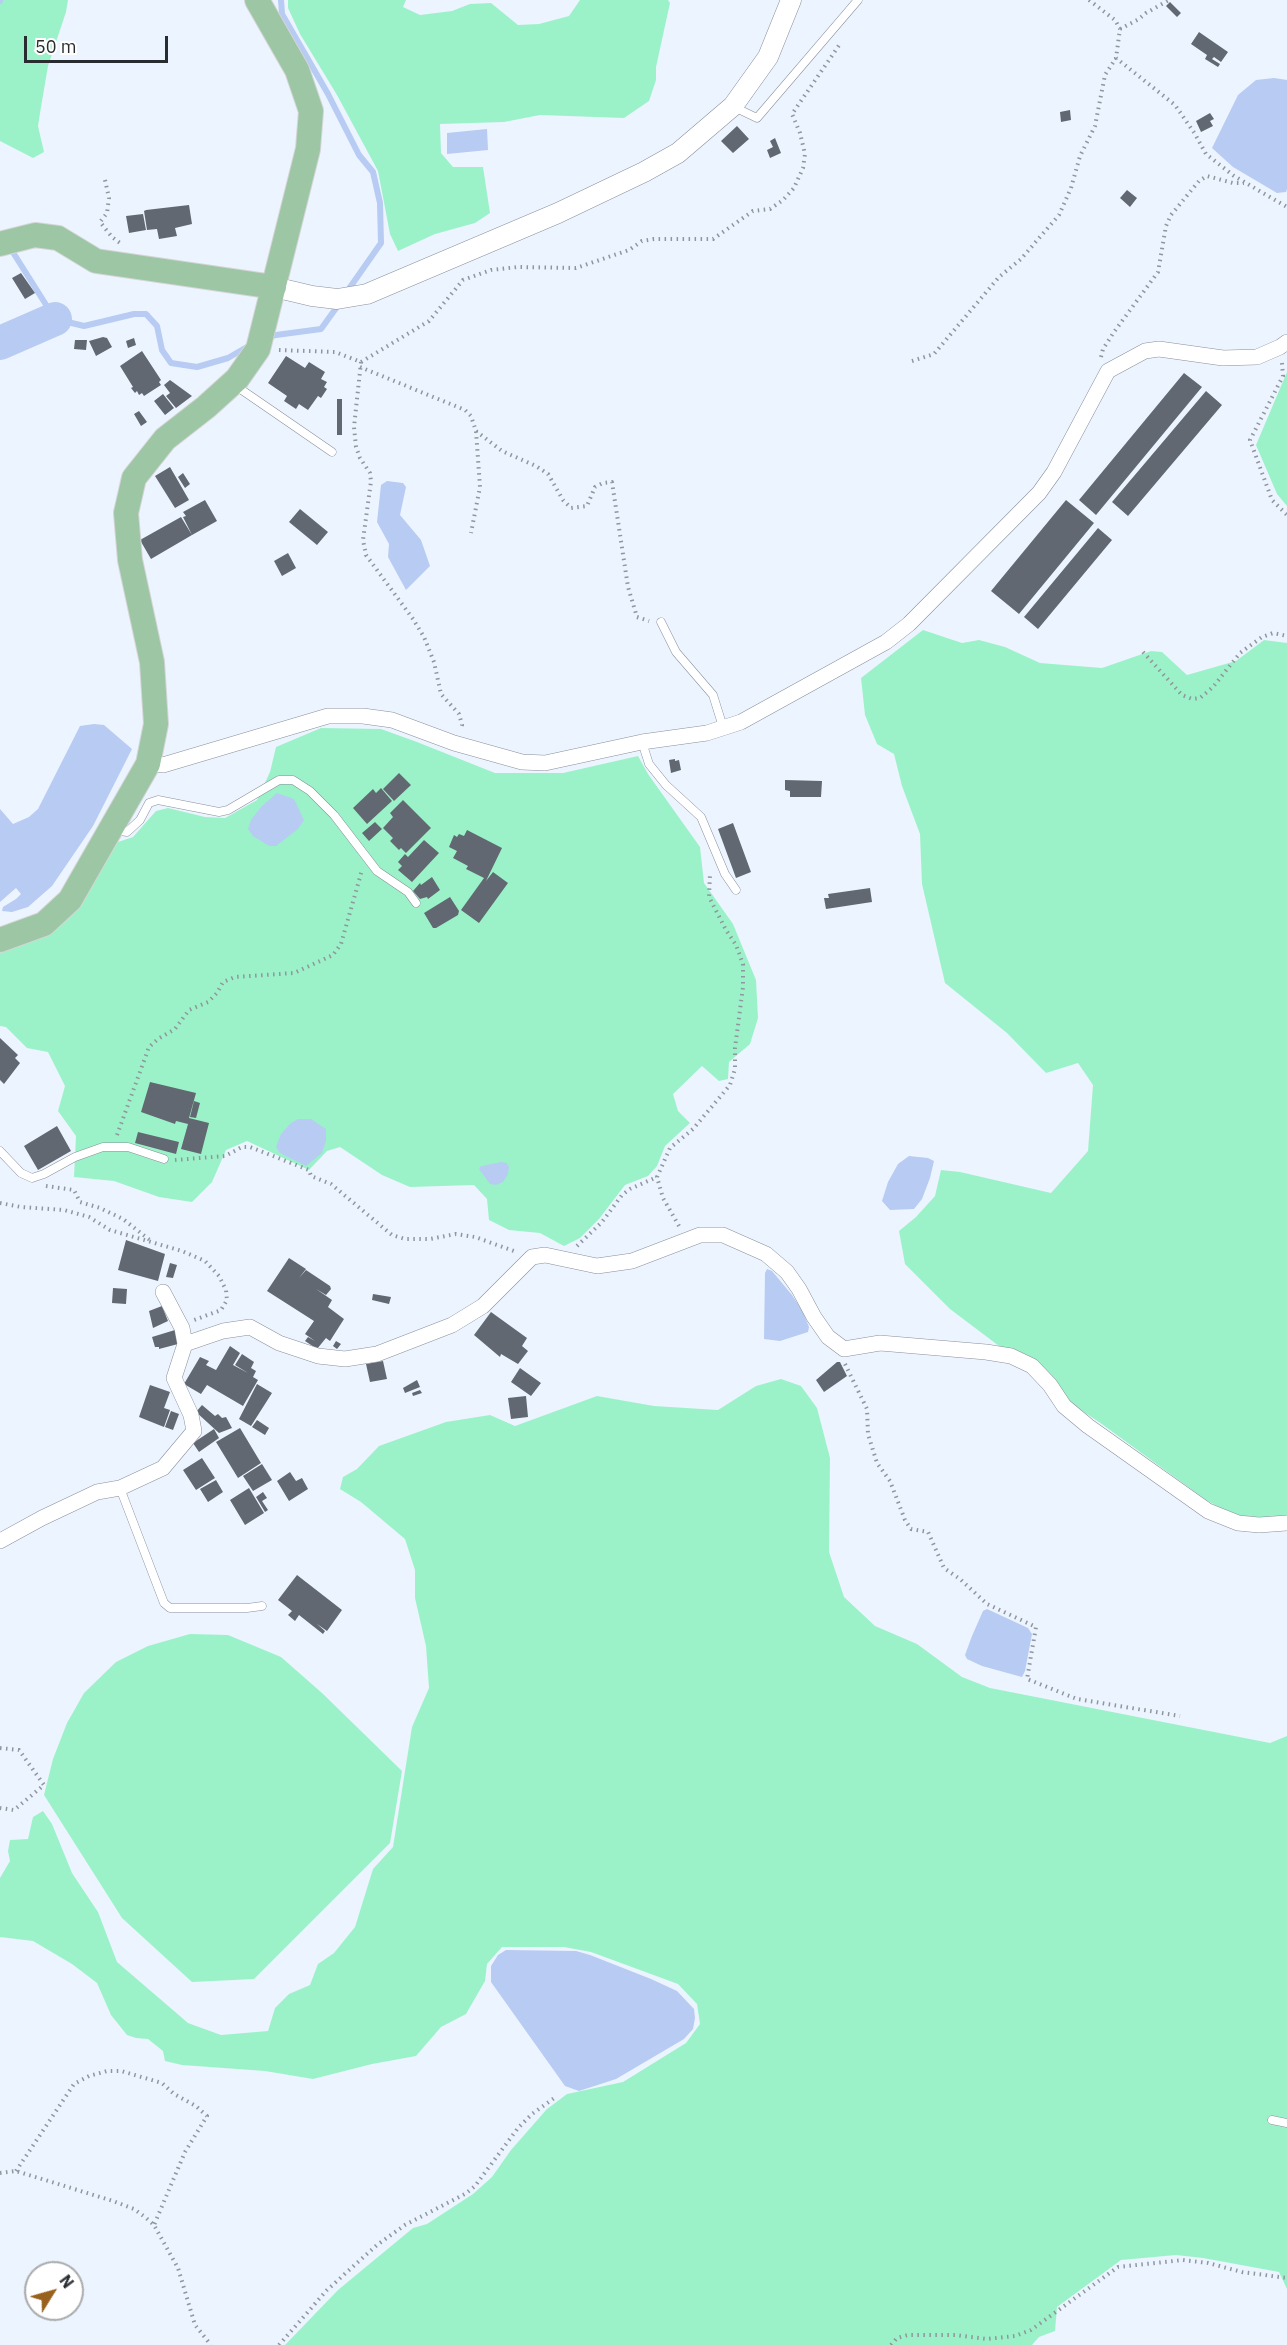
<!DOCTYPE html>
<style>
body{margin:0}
#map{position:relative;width:1287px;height:2345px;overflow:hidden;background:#ecf4ff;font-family:"IBM Plex Sans",sans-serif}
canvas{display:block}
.north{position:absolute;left:24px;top:2261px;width:60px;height:60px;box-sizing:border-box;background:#fff;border:2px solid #aaabac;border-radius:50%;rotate:53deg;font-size:16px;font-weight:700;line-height:24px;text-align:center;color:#2a2d30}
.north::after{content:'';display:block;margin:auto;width:21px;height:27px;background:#99611d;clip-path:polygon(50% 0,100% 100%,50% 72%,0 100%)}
.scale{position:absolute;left:24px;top:36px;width:144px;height:27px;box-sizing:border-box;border:3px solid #2a2d30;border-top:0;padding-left:8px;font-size:18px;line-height:21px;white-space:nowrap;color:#2a2d30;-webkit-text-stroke:4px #fff;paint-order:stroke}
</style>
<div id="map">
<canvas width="1287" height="2345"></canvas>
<div class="north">N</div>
<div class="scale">50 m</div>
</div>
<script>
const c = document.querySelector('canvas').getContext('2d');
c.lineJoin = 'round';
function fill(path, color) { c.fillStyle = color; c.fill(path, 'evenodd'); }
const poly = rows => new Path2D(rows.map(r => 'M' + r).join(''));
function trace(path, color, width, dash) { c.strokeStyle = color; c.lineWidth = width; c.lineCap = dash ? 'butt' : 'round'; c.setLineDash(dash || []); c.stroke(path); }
fill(poly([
 [0,0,68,0,66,12,48,66,41,107,38,126,44,152,33,158,0,141],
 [288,0,406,0,403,7,420,15,452,11,470,4,491,3,518,25,539,24,569,16,580,0,668,0,670,3,656,67,656,80,649,101,624,118,540,115,504,122,440,124,441,153,453,167,483,167,490,213,475,223,435,234,398,251,390,234,378,171,337,95,300,34,288,8],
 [1287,372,1287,506,1277,494,1256,445],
 [923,630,962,643,979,640,1005,647,1040,663,1102,668,1151,651,1162,652,1187,675,1236,661,1264,640,1287,643,1287,1516,1240,1519,1206,1500,1099,1422,1070,1403,1027,1355,1003,1349,950,1309,905,1264,899,1231,916,1217,935,1196,941,1170,960,1172,1051,1193,1088,1151,1093,1085,1078,1063,1046,1073,1007,1033,945,983,922,884,920,834,902,786,894,754,877,744,865,715,861,678],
 [321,728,381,729,417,742,495,773,563,773,638,756,648,774,700,847,704,883,733,924,756,980,758,1018,750,1044,729,1062,728,1079,719,1081,702,1066,673,1094,678,1111,690,1123,665,1146,657,1166,648,1176,625,1185,599,1219,580,1238,564,1246,540,1233,509,1230,489,1220,487,1199,474,1185,410,1187,382,1175,340,1147,327,1151,309,1170,247,1141,226,1150,212,1182,192,1202,159,1197,114,1181,74,1177,76,1136,58,1111,65,1086,48,1052,27,1048,6,1027,0,1026,0,950,21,946,41,937,79,905,118,842,133,837,156,811,168,808,205,817,225,818,257,800,270,772,276,747],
 [781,1379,801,1386,817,1408,830,1458,829,1552,844,1597,875,1626,917,1644,962,1677,990,1688,1270,1743,1287,1736,1287,2289,1279,2272,1203,2258,1176,2255,1121,2260,1057,2307,1055,2331,1039,2337,1032,2345,285,2345,338,2290,413,2228,427,2224,473,2194,492,2177,511,2150,547,2109,567,2094,623,2082,686,2043,700,2024,697,2004,678,1984,591,1952,564,1947,502,1947,487,1964,485,1981,466,2014,441,2027,416,2056,372,2064,313,2079,265,2071,182,2065,165,2061,163,2051,148,2039,136,2038,127,2035,111,2015,97,1983,72,1964,33,1941,0,1937,0,1878,10,1861,8,1851,10,1840,28,1839,33,1817,43,1811,52,1824,72,1873,98,1912,117,1962,188,2023,221,2035,268,2031,275,2008,289,1994,310,1985,318,1964,334,1953,355,1927,373,1869,393,1847,412,1727,429,1688,426,1646,415,1598,415,1570,405,1539,361,1502,340,1489,343,1477,357,1469,379,1446,446,1422,490,1415,515,1426,597,1396,654,1406,718,1410,756,1386],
 [190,1634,228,1635,281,1657,322,1693,402,1771,390,1843,254,1979,192,1982,122,1918,44,1795,53,1759,67,1723,84,1693,116,1662,148,1646]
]), '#9cf2c8');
fill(poly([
 [1274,78,1287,80,1287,189,1286,192,1277,193,1233,167,1212,148,1238,95,1256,80],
 [487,129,488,150,447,154,447,133],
 [387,481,403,483,406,487,400,515,421,540,430,566,406,590,388,557,389,544,377,522,381,485],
 [94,724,104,725,132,749,93,826,52,886,28,907,12,912,2,911,3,907,16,899,21,894,16,888,0,902,0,809,13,824,29,817,38,809,80,726],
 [277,793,294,799,304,820,298,829,276,846,269,846,253,836,248,829,251,820,261,807],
 [298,1119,311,1119,326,1129,326,1141,322,1153,306,1166,280,1153,276,1147,281,1134,291,1123],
 [909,1156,928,1158,934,1161,930,1178,922,1199,914,1209,890,1210,882,1201,888,1182,898,1164],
 [501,1162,507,1163,509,1167,508,1174,503,1182,496,1185,490,1184,479,1169,481,1166],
 [767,1269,772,1271,792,1295,803,1312,809,1327,808,1332,780,1341,764,1339,765,1273],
 [987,1609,1028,1628,1032,1634,1025,1671,1022,1677,982,1666,967,1659,965,1655,972,1636,983,1611],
 [506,1950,576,1951,590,1955,651,1979,677,1991,694,2009,695,2018,693,2029,684,2039,616,2079,579,2091,565,2086,491,1982,491,1966,498,1955]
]), '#b7cbf3');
trace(poly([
 [281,0,282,14,328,94,359,155,373,172,380,203,381,243,346,293],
 [0,1,0,0],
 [9,246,55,319,84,326,134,314,146,314,157,326,162,350,171,363,197,367,228,358,252,344],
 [267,338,276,335,321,329,339,304]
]), '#b7cbf3', 6);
trace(poly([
 [0,343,55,319]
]), '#b7cbf3', 34);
fill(poly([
 [1170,2,1181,13,1177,17,1166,6],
 [1199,32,1228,52,1221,62,1214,57,1212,59,1220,64,1218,67,1205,59,1207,55,1191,44],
 [1070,110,1071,120,1061,122,1060,112],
 [1210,113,1214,119,1210,121,1213,126,1201,132,1196,121],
 [737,126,749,139,733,153,721,141],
 [775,138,781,153,770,158,767,150,773,147,770,141],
 [1127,190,1137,198,1130,207,1120,198],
 [189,205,192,224,175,228,177,236,159,239,157,229,147,230,144,211,146,210],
 [143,214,146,230,129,233,126,216],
 [21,273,35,293,25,299,12,278],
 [103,337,107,338,112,347,96,356,89,341],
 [134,338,136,345,128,348,126,341],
 [75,340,87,340,86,350,74,349],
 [142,351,161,380,159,382,161,385,144,396,142,393,139,395,137,391,135,393,131,388,133,387,120,366],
 [286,356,305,368,309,362,325,372,321,379,327,382,324,387,327,389,321,398,318,396,308,410,299,404,296,409,284,401,287,396,268,383],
 [1184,373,1202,387,1096,515,1079,500],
 [170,380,192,396,176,408,166,396,170,393,164,385],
 [1206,391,1222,405,1128,516,1112,502],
 [163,394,174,408,165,415,154,401],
 [337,399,342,399,342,435,337,435],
 [139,411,147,422,141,426,134,414],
 [170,467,189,500,175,508,155,476],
 [183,473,190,484,185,488,178,477],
 [205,500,217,521,192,535,183,517,186,516,183,512],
 [1066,500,1094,523,1019,614,991,591],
 [300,509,328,532,317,545,289,522],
 [181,517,192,535,151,559,140,540],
 [1098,528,1112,540,1038,629,1024,617],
 [288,553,296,568,282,576,274,561],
 [675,759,675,761,679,760,681,770,671,773,669,760],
 [399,773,411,785,394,801,383,789],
 [785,780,822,781,821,797,790,797,790,791,785,790],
 [381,788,392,801,367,824,353,808,373,789,376,793],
 [403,800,431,828,406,853,401,848,399,850,390,841,393,838,383,828,393,817,390,813],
 [375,822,382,829,369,841,362,833],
 [733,823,751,872,736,878,718,829],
 [467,830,502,848,486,881,493,872,508,883,479,923,461,910,484,878,466,869,468,866,453,858,457,851,449,847,454,835,457,837,459,834,464,836],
 [424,840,439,853,412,882,398,870,402,866,398,862,405,854,408,857],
 [432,877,440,890,428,899,427,897,420,899,413,891,420,883,421,885],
 [870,888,872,902,826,909,824,898,829,898,828,894],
 [450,897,459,911,458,915,436,928,433,928,424,913],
 [0,1038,18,1055,15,1058,20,1063,4,1084,0,1080],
 [150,1082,196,1093,189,1118,209,1123,201,1154,181,1149,188,1124,176,1121,175,1124,141,1112],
 [194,1101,200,1103,196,1118,190,1117],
 [57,1126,71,1151,38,1170,24,1146],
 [138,1132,179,1142,176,1154,135,1143],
 [126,1240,165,1254,158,1281,118,1270],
 [289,1258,306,1269,299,1278,306,1270,330,1286,331,1289,326,1295,316,1289,332,1300,328,1307,344,1319,330,1341,326,1338,317,1349,305,1341,308,1337,315,1341,305,1334,314,1321,267,1291],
 [170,1263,177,1265,173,1278,166,1277],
 [113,1288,127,1289,126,1304,112,1303],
 [373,1294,391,1297,389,1304,372,1300],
 [162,1306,168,1321,153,1328,149,1311],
 [491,1312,527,1338,522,1346,528,1351,518,1364,501,1354,500,1357,474,1335],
 [175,1330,178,1344,159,1349,159,1347,155,1347,152,1337],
 [336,1341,341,1344,337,1349,333,1346],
 [230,1346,240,1353,233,1365,248,1373,235,1365,242,1354,254,1362,251,1368,256,1371,253,1377,258,1380,243,1406,207,1385,201,1394,184,1384,200,1357,209,1361,206,1365,216,1370],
 [383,1361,387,1379,370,1382,366,1364],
 [837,1362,840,1362,847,1376,824,1392,816,1380],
 [520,1368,541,1383,531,1396,511,1382],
 [417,1380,420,1387,405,1393,403,1388],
 [257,1384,272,1393,251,1426,239,1419],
 [150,1385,170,1392,164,1408,170,1410,164,1427,139,1417],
 [420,1390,422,1393,413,1396,412,1393],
 [526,1396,528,1417,511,1419,508,1398],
 [202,1405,215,1416,218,1414,222,1418,226,1417,232,1428,219,1433,196,1412],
 [171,1411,179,1414,173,1430,165,1427],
 [257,1420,269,1428,265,1435,252,1427],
 [240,1428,261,1463,238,1478,216,1442],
 [214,1429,219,1438,199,1452,193,1443],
 [202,1458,215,1478,196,1490,183,1470],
 [262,1464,272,1480,253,1491,243,1476],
 [290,1472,296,1481,302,1478,308,1489,289,1501,277,1481],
 [216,1480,223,1492,208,1502,200,1489],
 [249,1488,264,1513,245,1525,230,1500],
 [263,1492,267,1498,262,1501,268,1510,265,1512,256,1497],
 [297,1575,342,1610,327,1631,317,1624,325,1631,323,1634,299,1615,295,1621,288,1615,292,1611,278,1600]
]), '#616871');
const service = poly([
 [734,107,757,118,858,0],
 [236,386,332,452],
 [661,622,676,652,713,695,723,727],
 [642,742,649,764,666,785,701,817,725,874,736,890],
 [115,830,127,832,140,820,149,803,158,800,219,812,228,810,279,780,293,780,310,791,334,815,377,871,408,892,416,903],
 [0,1151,21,1173,32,1178,44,1174,75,1157,103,1147,128,1147,164,1159],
 [120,1488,164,1603,170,1608,247,1608,262,1606],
 [1272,2120,1287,2123]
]);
const minor = poly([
 [148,764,163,765,328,716,363,716,392,720,454,743,522,762,545,763,642,742,707,733,741,722,886,642,909,624,1039,493,1054,472,1108,371,1145,351,1159,349,1223,358,1257,357,1280,347,1287,342],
 [185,1344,223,1331,250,1327,279,1343,318,1356,345,1359,377,1354,452,1325,483,1306,532,1257,545,1255,597,1266,632,1261,700,1235,723,1235,766,1254,787,1272,799,1289,814,1317,828,1337,844,1349,880,1343,986,1352,1011,1356,1032,1366,1050,1385,1064,1406,1088,1426,1208,1511,1238,1523,1259,1525,1287,1523],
 [0,1541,42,1518,97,1492,120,1488,163,1468,194,1431,191,1415,174,1378,185,1344,182,1328,163,1292]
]);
const tertiary = poly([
 [274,287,312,296,337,299,367,294,558,213,644,172,678,153,733,106,768,57,791,0]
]);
const primary = poly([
 [0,244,35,235,58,238,96,261,274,287],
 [0,940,44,924,70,900,148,764,156,724,152,662,130,560,126,513,134,478,165,439,206,407,237,379,258,349,308,149,311,111,297,70,257,0]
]);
trace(service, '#89909a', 9);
trace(minor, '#89909a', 16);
trace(tertiary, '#89909a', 21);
trace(primary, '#d4d5d6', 26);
trace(poly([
 [1089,0,1115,20,1120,29,1116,58,1175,105,1195,134,1206,154,1234,176,1287,207],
 [1120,29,1139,19,1146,13,1169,0],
 [105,180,109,198,107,213,100,222,112,237,120,243],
 [279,350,335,352,361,362,429,321,463,280,491,270,518,267,576,268,629,250,642,241,654,239,713,239,753,211,770,209,783,200,794,188,803,168,805,154,800,133,792,114,840,44],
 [1101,357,1103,349,1114,332,1158,272,1166,226,1171,215,1199,181,1207,176,1233,183,1244,183],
 [912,361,934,354,999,277,1021,259,1059,215,1071,188,1080,156,1095,126,1105,75,1116,58],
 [361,362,354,427,356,447,360,458,370,473,371,481,363,540,366,555,413,619,424,637,434,662,441,694,459,714,462,725,461,728],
 [1282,363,1283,376,1250,440,1272,500,1287,515],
 [360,367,465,410,471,416,476,431,480,487,471,533],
 [476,431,502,451,536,466,548,474,563,500,571,508,587,506,595,487,603,483,612,482,628,587,637,617,649,621],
 [1143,652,1182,695,1192,699,1200,698,1213,687,1240,653,1262,637,1273,633,1287,636],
 [117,1135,149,1047,158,1039,175,1029,189,1010,208,1002,217,993,223,982,235,977,294,973,333,955,341,944,362,870],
 [175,1160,225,1156,242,1147,250,1147,309,1170,311,1176,331,1184,392,1235,405,1239,430,1239,456,1234,475,1237,514,1251],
 [46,1186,74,1190,80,1202,100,1208,123,1219,151,1241],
 [0,1203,21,1207,64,1210,89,1217,110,1230,182,1251,205,1261,219,1276,226,1290,227,1300,221,1310,194,1320],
 [679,1226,663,1198,657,1177,670,1148,693,1129,730,1085,735,1069,735,1048,743,987,743,964,736,945,726,930,709,897,710,874],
 [577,1246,602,1222,622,1195,630,1189,657,1177],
 [845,1364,867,1409,868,1434,877,1463,890,1481,905,1520,911,1529,928,1532,944,1568,960,1579,987,1604,1036,1627,1027,1679,1077,1699,1180,1716],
 [0,1748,19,1750,44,1785,14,1810,0,1808],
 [16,2171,74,2084,89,2076,107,2071,121,2071,162,2083,174,2094,196,2106,207,2116,185,2152,154,2225],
 [0,2173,16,2171,113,2201,134,2209,145,2217,154,2225,178,2268,195,2325,211,2345],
 [279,2345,327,2290,377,2245,405,2225,465,2194,475,2186,518,2128,532,2114,557,2096],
 [891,2345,897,2338,908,2335,955,2335,987,2339,1015,2336,1031,2330,1118,2267,1183,2260,1208,2263,1242,2272,1287,2278]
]), '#90969d', 4, [1.5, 4.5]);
trace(service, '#fff', 8);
trace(minor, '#fff', 15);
trace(tertiary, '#fff', 20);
trace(primary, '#9dc6a4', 24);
</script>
